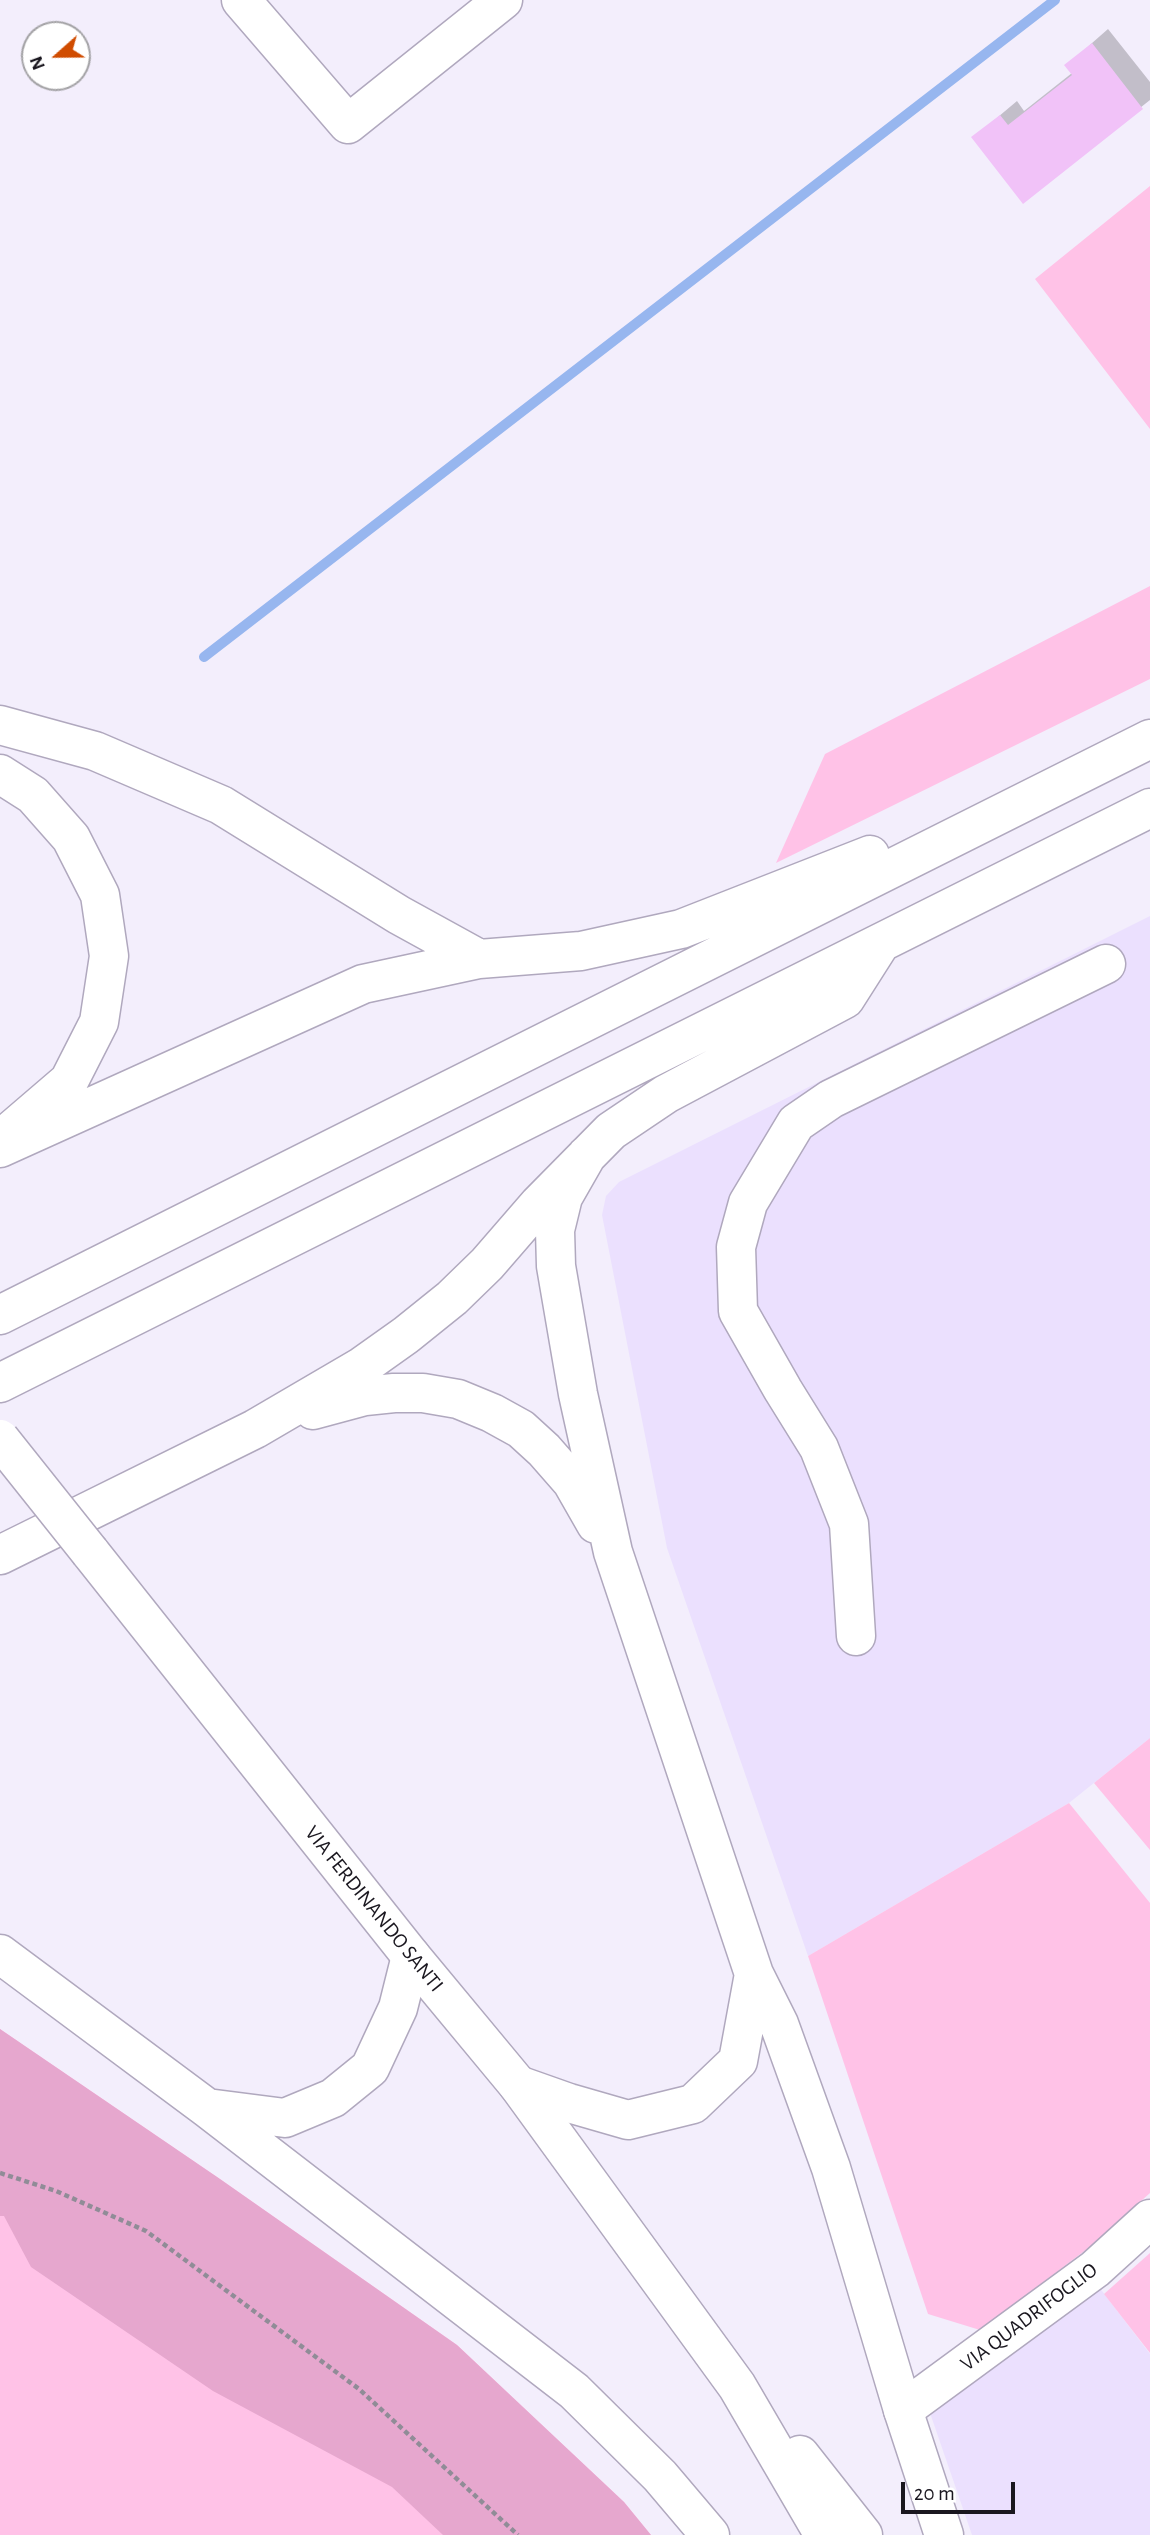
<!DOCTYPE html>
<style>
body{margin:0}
#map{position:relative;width:1150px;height:2535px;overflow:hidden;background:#f3eefc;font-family:"Alegreya Sans",sans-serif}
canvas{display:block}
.north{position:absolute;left:21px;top:21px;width:70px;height:70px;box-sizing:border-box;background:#fff;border:2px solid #a3a2a5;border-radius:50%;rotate:249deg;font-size:19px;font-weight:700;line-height:28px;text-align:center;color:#1a171f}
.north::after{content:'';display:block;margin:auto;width:24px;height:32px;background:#d04c00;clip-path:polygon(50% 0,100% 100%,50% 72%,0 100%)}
.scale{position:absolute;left:901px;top:2482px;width:114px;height:32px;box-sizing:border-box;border:4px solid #1a171f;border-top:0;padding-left:9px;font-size:21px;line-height:24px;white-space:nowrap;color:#1a171f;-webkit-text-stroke:5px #fff;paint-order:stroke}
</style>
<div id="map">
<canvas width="1150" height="2535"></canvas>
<div class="north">N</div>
<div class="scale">20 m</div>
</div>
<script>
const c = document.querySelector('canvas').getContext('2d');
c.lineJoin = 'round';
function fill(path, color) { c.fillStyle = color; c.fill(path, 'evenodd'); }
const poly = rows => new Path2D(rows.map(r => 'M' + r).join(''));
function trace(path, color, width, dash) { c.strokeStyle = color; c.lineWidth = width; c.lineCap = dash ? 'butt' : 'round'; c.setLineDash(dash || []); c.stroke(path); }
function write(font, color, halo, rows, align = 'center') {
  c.font = font + ' "Alegreya Sans",sans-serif'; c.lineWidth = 5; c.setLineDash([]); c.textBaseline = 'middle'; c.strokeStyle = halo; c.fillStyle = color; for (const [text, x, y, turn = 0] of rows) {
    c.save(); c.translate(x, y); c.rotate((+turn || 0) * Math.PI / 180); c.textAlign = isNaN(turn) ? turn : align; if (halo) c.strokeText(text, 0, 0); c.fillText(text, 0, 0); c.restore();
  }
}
fill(poly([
 [1150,916,1150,1738,1069,1803,808,1956,667,1548,602,1215,606,1196,619,1182],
 [1096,2283,1150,2354,1150,2535,972,2535,929,2410]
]), '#ebe0fe');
fill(poly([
 [1150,186,1150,429,1035,279],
 [1150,586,1150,679,776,863,825,754],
 [1150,1738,1150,1850,1094,1783],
 [1069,1803,1150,1903,1150,2193,1091,2246,980,2330,928,2314,808,1956],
 [0,2029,220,2179,457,2345,624,2502,651,2535,0,2535],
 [1150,2253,1150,2353,1104,2294]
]), '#ffc2e7');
fill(poly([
 [0,2029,220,2179,457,2345,624,2502,651,2535,443,2535,392,2487,213,2391,31,2267,4,2216,0,2216]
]), '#e6a7ce');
fill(poly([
 [1108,29,1150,82,1150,100,1023,201,973,138,1017,101,1024,111,1072,73,1067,65]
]), '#0003');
trace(poly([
 [204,657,1055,0]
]), '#97b6ef', 10);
fill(poly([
 [1092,43,1143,109,1023,204,971,137,1000,115,1008,125,1072,75,1064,65]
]), '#f1c2f8');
const minor = poly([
 [241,0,348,124,503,0],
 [856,1636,849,1524,819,1448,783,1390,738,1311,736,1247,748,1203,796,1123,831,1099,1106,964],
 [903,2410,1095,2269,1150,2219]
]);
const major = poly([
 [90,1552,411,1956,518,2085,737,2386,824,2535],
 [800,2455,863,2535]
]);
const highway = poly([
 [0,725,95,751,221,805,399,915,479,959],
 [0,774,33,795,71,838,100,895,109,956,99,1022,69,1081,13,1129],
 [0,1148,363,984,479,959,581,951,681,929,870,855],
 [587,1155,563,1197,555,1230,556,1266,578,1394,613,1552,754,1974,779,2024,831,2168,903,2410,944,2535],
 [0,1315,1150,739],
 [0,1383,1150,808],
 [313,1410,365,1396,394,1393,423,1393,458,1399,492,1413,521,1429,544,1450,572,1482,596,1524],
 [0,1555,255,1429,361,1367,406,1335,452,1298,487,1264,539,1204,611,1131,666,1094,845,999,880,944],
 [0,1954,207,2108,574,2391,660,2476,710,2535],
 [518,2085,569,2103,628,2120,693,2104,738,2061,754,1974],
 [207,2108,285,2118,333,2098,370,2068,398,2008,411,1956]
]);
trace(minor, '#b0a8be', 41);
trace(major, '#b0a8be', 41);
trace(highway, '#b0a8be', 41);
trace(poly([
 [0,2173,56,2191,146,2231,359,2389,518,2535]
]), '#908c97', 4.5, [5, 3.5]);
trace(minor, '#fff', 38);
trace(major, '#fff', 38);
trace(highway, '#fff', 38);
const majorBridge = poly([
 [0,1439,90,1552]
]);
trace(majorBridge, '#b0a8be', 41, []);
trace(majorBridge, '#fff', 38);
write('21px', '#1a171f', '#fff', [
 ["VIA FERDINANDO SANTI",374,1909,51],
 ["VIA QUADRIFOGLIO",1029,2317,-37]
]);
</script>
